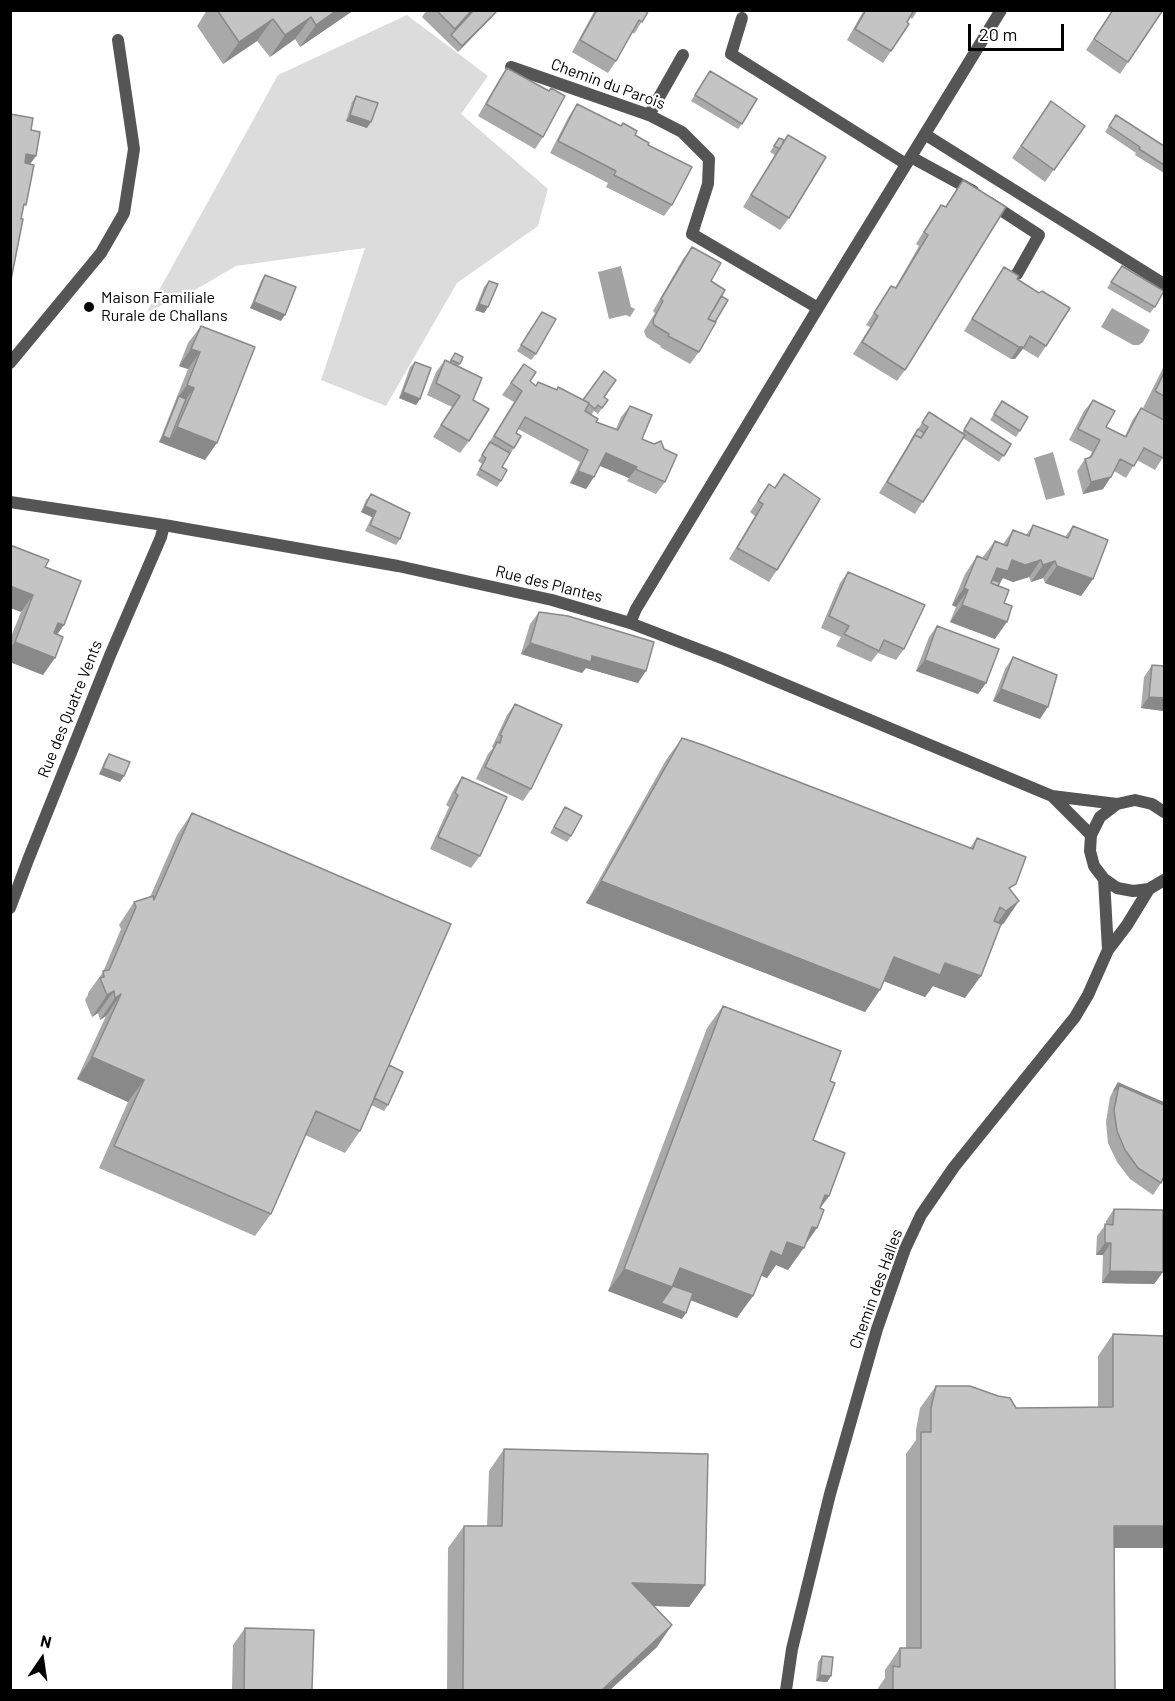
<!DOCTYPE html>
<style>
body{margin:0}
#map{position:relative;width:1175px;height:1701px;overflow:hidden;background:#fff;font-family:Barlow,sans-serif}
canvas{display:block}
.frame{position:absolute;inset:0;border:12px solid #000;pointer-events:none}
.north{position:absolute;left:12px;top:1629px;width:60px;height:60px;-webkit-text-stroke:4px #fff;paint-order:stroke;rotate:13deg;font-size:16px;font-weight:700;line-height:24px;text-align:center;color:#000}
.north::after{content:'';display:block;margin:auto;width:21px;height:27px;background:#000;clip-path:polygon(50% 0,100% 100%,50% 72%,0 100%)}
.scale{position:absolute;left:968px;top:24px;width:96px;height:27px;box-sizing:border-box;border:3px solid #000;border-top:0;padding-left:8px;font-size:18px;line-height:21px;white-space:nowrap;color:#000;-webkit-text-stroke:4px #fff;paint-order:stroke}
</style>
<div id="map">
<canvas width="1175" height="1701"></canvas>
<div class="frame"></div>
<div class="north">N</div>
<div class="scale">20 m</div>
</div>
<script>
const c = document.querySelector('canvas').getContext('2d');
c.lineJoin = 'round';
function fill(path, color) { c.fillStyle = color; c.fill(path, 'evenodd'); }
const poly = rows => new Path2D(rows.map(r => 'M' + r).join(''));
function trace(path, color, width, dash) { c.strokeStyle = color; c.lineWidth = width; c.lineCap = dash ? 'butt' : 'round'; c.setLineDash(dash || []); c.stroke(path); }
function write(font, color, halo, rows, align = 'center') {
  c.font = font + ' Barlow,sans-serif'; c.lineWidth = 4.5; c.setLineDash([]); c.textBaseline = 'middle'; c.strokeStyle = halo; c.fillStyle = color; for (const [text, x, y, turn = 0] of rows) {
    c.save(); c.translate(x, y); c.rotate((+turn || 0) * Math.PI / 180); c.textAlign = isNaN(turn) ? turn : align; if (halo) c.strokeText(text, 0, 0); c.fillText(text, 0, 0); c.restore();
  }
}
fill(poly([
 [407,15,488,76,461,114,548,189,538,226,457,283,386,406,321,380,365,248,236,266,195,290,147,312,278,75]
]), '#dcdcdc');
fill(poly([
 [621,266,631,307,635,309,630,317,626,315,609,319,598,272],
 [1112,308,1150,330,1143,342,1139,345,1133,345,1101,327],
 [1053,452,1065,495,1046,500,1034,458]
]), '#a3a3a3');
trace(poly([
 [742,18,731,54,906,164],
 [649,115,683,55],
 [926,135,1164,284],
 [911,157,973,191],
 [990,203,1039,235,1017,274],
 [10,363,101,253,124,213,134,149,118,40]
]), '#555', 12);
trace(poly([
 [511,67,649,115,682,132,709,159,708,184,692,234,818,308],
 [10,502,164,525,398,566,552,600,630,623,724,659,1052,796,1117,804],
 [630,623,636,609,818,308,1001,10],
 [1052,796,1091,835],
 [1164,812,1152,804,1135,800,1117,804,1100,817,1091,835,1090,851,1094,866,1104,879,1117,888,1133,891,1149,889,1164,880],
 [1104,879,1108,950],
 [10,908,28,860,111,653,161,537,164,525],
 [786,1690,792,1649,830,1494,877,1329,905,1249,921,1215,954,1167,1075,1017,1088,995,1108,950,1127,925,1149,889]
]), '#555', 12);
fill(poly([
 [207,10,354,10,300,47,295,39,270,57,257,41,223,64,197,26],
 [427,10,497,11,492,17,458,52,422,17],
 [595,10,649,10,634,34,632,32,616,61,608,73,572,52],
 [864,10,918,10,912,19,910,17,907,22,909,24,883,63,847,40],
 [1113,10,1163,10,1120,74,1086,50],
 [507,68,549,91,543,137,535,149,478,116,499,80],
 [710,71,742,124,738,129,691,101],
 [356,96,367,128,346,121,352,102],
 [1051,101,1085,126,1045,182,1012,158],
 [577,104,635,135,672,205,664,216,606,187,608,183,550,153,569,116],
 [1116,115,1164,146,1164,173,1135,155,1136,153,1105,132],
 [779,138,789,218,780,230,743,207,775,155,770,152],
 [963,180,905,370,897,381,853,354,870,327,866,325,891,286,895,288,919,246,916,244,933,216,941,205,945,207],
 [692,247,711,281,721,296,699,352,690,364,660,347,661,346,646,337,644,331,655,313,653,311,683,259],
 [1122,266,1155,307,1150,313,1107,288],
 [1004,267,1017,279,1046,346,1038,358,1023,349,1015,359,1011,359,964,331],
 [265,275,281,321,250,308,261,281],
 [489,281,488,307,484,313,475,310,484,287],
 [542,312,536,354,531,360,517,351],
 [201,326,205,460,159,442,188,369,179,366,188,343],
 [455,353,460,364,458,366,473,400,469,441,460,453,433,437,452,407,427,395,436,372,445,360,449,362],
 [415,362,420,399,416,405,399,398,410,367],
 [524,364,530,381,536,386,538,382,583,400,604,397,608,400,598,414,594,411,591,415,596,422,616,429,621,417,630,406,642,439,665,482,656,494,627,481,629,478,600,466,586,489,570,483,580,462,518,429,516,433,514,448,502,467,501,481,497,487,476,475,482,464,478,461,514,402,502,395],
 [1164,366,1164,420,1143,408],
 [1093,400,1106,427,1125,436,1133,419,1141,408,1164,456,1155,470,1137,460,1126,478,1114,471,1103,489,1083,494,1077,471,1085,459,1089,458,1092,452,1069,440,1084,411],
 [1002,401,1028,417,1016,437,990,420],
 [929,412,962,433,971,418,1011,444,999,462,963,438,915,514,879,493,914,435],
 [769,484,777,570,769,582,729,559,755,516,750,512],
 [371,494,400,539,396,545,365,531,372,517,361,512,366,500],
 [1033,525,1065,537,1073,526,1093,579,1081,596,1045,583,1043,578,1031,582,1029,577,1013,582,1003,578,998,586,1004,603,995,639,950,622,956,607,952,605,965,574,977,556,982,558,995,541,1003,544,1013,530,1026,535],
 [45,567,57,634,43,675,10,662,10,639,21,612],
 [848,572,904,649,896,660,878,653,871,662,836,646,841,637,821,628,840,583],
 [539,612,638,683,586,668,582,673,521,654,530,624],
 [937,626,986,683,978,694,916,671,929,637],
 [1013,657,1040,719,993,701,1005,669],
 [1152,665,1164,666,1164,711,1141,708,1144,677],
 [515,704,531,789,523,801,476,779,488,754,493,748,492,747,507,715],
 [682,738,970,848,977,838,1011,891,1004,923,1000,926,965,998,933,986,925,997,884,981,865,1012,586,903,666,760],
 [109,754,124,776,120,782,99,774,105,760],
 [462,777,480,856,471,868,430,849,449,807,446,805,454,789],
 [565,807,571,836,567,842,550,833],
 [192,813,389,1065,388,1105,384,1111,371,1105,360,1131,345,1153,305,1135,271,1214,255,1236,99,1168,128,1102,77,1079,106,1016,100,1020,98,1013,92,1017,85,1000,88,995,88,993,103,972,121,929,119,925,134,902,150,897,177,835],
 [723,1006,830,1081,813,1140,829,1196,820,1208,804,1248,788,1270,776,1265,767,1278,761,1275,737,1318,691,1300,686,1313,682,1319,608,1291,707,1028],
 [1118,1083,1161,1183,1153,1195,1130,1179,1117,1162,1108,1143,1106,1122,1110,1097,1114,1089],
 [1114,1209,1163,1272,1154,1284,1102,1283,1103,1255,1096,1255,1097,1236,1106,1224,1106,1221],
 [1113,1334,1164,1336,1164,1548,1114,1548,1115,1690,878,1690,878,1688,885,1678,885,1670,900,1648,906,1648,906,1454,916,1440,916,1430,920,1408,936,1386,1016,1408,1098,1407,1098,1356],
 [504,1449,705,1585,689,1607,654,1606,657,1647,610,1690,447,1690,448,1548,464,1526,487,1526,489,1471],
 [245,1628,312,1690,232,1690,233,1645],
 [822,1656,831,1676,827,1682,816,1681,818,1662]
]), '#a9a9a9');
fill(poly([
 [337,10,354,10,300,47,316,25],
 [497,11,492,17,458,52,462,46],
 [311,17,295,39,270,57,285,35],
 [273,19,257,41,223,64,239,42],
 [350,115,371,122,367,128,346,121],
 [26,154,36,156,20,178],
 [254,302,285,315,281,321,250,308],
 [479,304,488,307,484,313,475,310],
 [1019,347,1024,347,1015,359,1011,359],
 [191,349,200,352,188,369,179,366],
 [187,385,194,388,182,405,179,396,175,402],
 [403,392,420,399,416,405,399,398],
 [177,427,217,443,205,460,159,442,163,436,170,439],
 [606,453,637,467,629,478,598,465],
 [578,471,594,477,586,489,570,483],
 [1111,477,1103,489,1083,494,1091,482],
 [365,506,376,511,372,517,361,512],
 [1012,560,1041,560,1029,577,1013,582,1003,578,996,588,987,585,997,568],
 [1055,561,1043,578,1031,582,1043,565],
 [1057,566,1093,579,1081,596,1045,583],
 [10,586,33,595,21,612,10,608],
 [964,588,968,590,956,607,952,605],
 [962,605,1007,622,995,639,950,622],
 [58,623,64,625,52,642,47,640],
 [15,642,55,658,43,675,10,662,10,648],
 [530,643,592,656,646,671,638,683,586,668,582,673,521,654],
 [925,660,986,683,978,694,916,671],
 [1001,689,1048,707,1040,719,993,701],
 [1149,697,1164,698,1164,711,1141,708],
 [103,768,124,776,120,782,99,774],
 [601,881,880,990,865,1012,586,903],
 [1019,901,1004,923,990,933,1006,911],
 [894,957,945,963,981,976,965,998,933,986,925,997,878,979],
 [114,991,98,1013,92,1017,107,995],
 [121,994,106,1016,100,1020,115,998],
 [92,1057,144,1080,128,1102,77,1079],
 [825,1195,829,1196,813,1218],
 [812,1227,817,1228,788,1270,776,1265,767,1278,755,1273,771,1251],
 [1105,1243,1111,1243,1103,1255,1096,1255],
 [680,1268,753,1296,737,1318,669,1292,686,1313,682,1319,608,1291,624,1269],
 [1110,1271,1163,1272,1154,1284,1102,1283],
 [1114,1526,1164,1526,1164,1548,1099,1548],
 [632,1583,705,1585,689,1607,617,1605],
 [672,1625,657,1647,610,1690,602,1690],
 [820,1675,831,1676,827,1682,816,1681]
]), '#898989');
const building = poly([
 [217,10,337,10,316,25,311,17,285,35,273,19,239,42,217,10],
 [436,10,472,10,455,29,436,10],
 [474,10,497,11,462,46,451,35,474,10],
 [597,10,649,10,642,22,639,20,616,61,580,40,597,10],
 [866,10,914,10,907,22,909,24,891,51,855,29,866,10],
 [1113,10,1163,10,1128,62,1094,39,1113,10],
 [507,68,549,91,551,88,565,96,543,137,486,104,507,68],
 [710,71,757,99,742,124,695,95,710,71],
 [356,96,378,103,371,122,350,115,356,96],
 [1051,101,1085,126,1054,170,1021,146,1051,101],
 [577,104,621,126,623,123,637,131,635,135,649,143,648,145,692,167,672,205,614,175,616,171,558,141,577,104],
 [10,114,33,118,31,130,40,132,36,156,26,154,25,163,34,165,26,205,24,204,21,219,23,219,10,285,10,114],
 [1116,115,1164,146,1164,165,1139,149,1140,147,1109,126,1116,115],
 [788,135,826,157,789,218,751,195,788,135],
 [779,138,784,140,780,149,774,146,779,138],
 [963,180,1006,207,905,370,862,342,878,316,874,313,891,286,896,288,928,235,924,232,932,220,941,205,946,207,963,180],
 [692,247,721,263,711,281,725,290,708,319,716,322,699,352,668,336,669,334,654,325,653,320,663,301,661,299,692,247],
 [1122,266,1164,291,1155,307,1111,282,1122,266],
 [1004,267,1019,276,1017,279,1039,293,1042,291,1070,308,1046,346,1030,336,1024,347,1019,347,972,319,1004,267],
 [265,275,296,287,285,315,254,302,265,275],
 [489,281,498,284,488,307,479,304,489,281],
 [721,296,728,300,715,322,708,319,721,296],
 [542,312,556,319,536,354,521,345,542,312],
 [201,326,255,347,217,443,177,427,194,388,187,385,200,352,191,349,201,326],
 [455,353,463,357,460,364,451,360,455,353],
 [445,360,482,378,473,400,489,409,469,441,441,425,460,396,436,383,445,360],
 [415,362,431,368,420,399,403,392,415,362],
 [524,364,536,372,530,381,536,386,538,382,557,390,558,387,589,403,585,411,598,419,596,422,618,430,630,406,652,415,642,439,654,444,661,441,664,449,677,455,665,482,635,469,637,467,606,453,594,477,578,471,588,450,525,417,516,433,521,436,514,448,494,436,522,391,511,383,524,364],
 [604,371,616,380,604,397,608,400,602,408,598,405,595,409,589,404,589,403,583,400,604,371],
 [1164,373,1164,396,1155,391,1164,373],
 [179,396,186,399,170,439,163,436,179,396],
 [1093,400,1115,411,1106,427,1126,437,1141,408,1164,420,1164,456,1163,458,1144,448,1134,466,1120,459,1111,477,1091,482,1085,459,1091,457,1100,440,1078,429,1093,400],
 [1002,401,1028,417,1020,431,994,414,1002,401],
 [929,412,965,435,923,502,887,482,915,435,921,438,928,427,922,423,929,412],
 [971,418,1011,444,1004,456,964,430,971,418],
 [918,429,924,433,921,438,915,435,911,441,918,429],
 [490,442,510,453,502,467,507,470,501,481,480,469,486,458,482,455,490,442],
 [784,474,820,499,777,570,737,548,763,504,758,501,769,484,775,488,784,474],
 [371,494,410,513,400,539,370,525,376,511,365,506,371,494],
 [1033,525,1068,538,1073,526,1108,540,1093,579,1057,566,1055,561,1043,565,1041,560,1025,565,1012,560,1008,571,997,568,991,583,1009,590,1004,603,1012,606,1007,622,962,605,968,590,964,588,977,556,987,560,995,541,1007,546,1013,530,1029,536,1033,525],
 [10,545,49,560,45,567,81,581,64,625,58,623,54,633,63,637,55,658,15,642,33,595,10,586,10,545],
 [848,572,925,605,904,649,884,640,879,651,844,634,849,626,829,616,848,572],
 [992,580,1000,582,998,586,991,583,992,580],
 [539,612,568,616,654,642,646,671,592,656,591,662,530,643,539,612],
 [937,626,999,649,986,683,925,660,937,626],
 [1013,657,1057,675,1048,707,1001,689,1013,657],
 [1152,665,1164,666,1164,698,1149,697,1152,665],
 [515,704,562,725,531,789,485,767,497,742,500,743,502,736,500,735,515,704],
 [682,738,703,745,973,849,977,838,1026,857,1016,884,1009,888,1019,901,1006,911,1000,907,994,921,1001,924,981,976,945,963,940,975,894,957,880,990,601,881,682,738],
 [109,754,130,762,124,776,103,768,109,754],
 [462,777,507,797,480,856,438,837,458,795,455,793,462,777],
 [565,807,582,816,571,836,554,827,565,807],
 [192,813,451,924,360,1131,316,1111,271,1214,114,1146,144,1080,92,1057,121,994,115,998,114,991,107,995,100,978,104,977,103,971,109,970,136,907,134,902,153,896,154,900,192,813],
 [723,1006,841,1051,830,1081,835,1083,813,1140,845,1153,829,1196,825,1195,820,1208,824,1210,817,1228,812,1227,804,1248,787,1242,782,1256,771,1251,753,1296,680,1268,672,1287,624,1269,723,1006],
 [389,1065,403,1072,388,1105,374,1098,389,1065],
 [1118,1083,1164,1103,1164,1105,1119,1085,1114,1091,1118,1083],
 [1119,1085,1164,1105,1164,1176,1161,1183,1138,1168,1125,1150,1117,1131,1114,1110,1119,1085],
 [1114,1209,1163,1210,1163,1272,1110,1271,1111,1243,1105,1243,1105,1224,1113,1225,1114,1209],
 [673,1286,693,1293,686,1313,661,1303,673,1286],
 [1113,1334,1164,1336,1164,1526,1114,1526,1115,1690,893,1690,893,1666,900,1667,900,1648,921,1648,921,1432,931,1432,931,1408,936,1386,970,1386,998,1396,1010,1398,1016,1408,1113,1407,1113,1334],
 [504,1449,708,1454,705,1585,632,1583,672,1625,602,1690,463,1690,464,1526,502,1526,504,1449],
 [245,1628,314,1630,312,1690,244,1690,245,1628],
 [822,1656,833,1657,831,1676,820,1675,822,1656]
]);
fill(building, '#c4c4c4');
trace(building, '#898989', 1.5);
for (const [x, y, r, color] of [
 [89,307,6,"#000"]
]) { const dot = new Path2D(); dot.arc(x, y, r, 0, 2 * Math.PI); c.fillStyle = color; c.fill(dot); trace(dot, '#fff', 2); }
write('16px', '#000', '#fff', [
 ["Chemin du Parois",608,84,20],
 ["Rue des Plantes",549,584,14],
 ["Rue des Quatre Vents",70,709,-68],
 ["Chemin des Halles",876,1289,-70]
]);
write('16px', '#000', '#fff', [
 ["Maison Familiale",101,298],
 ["Rurale de Challans",101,316]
], 'left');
</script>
